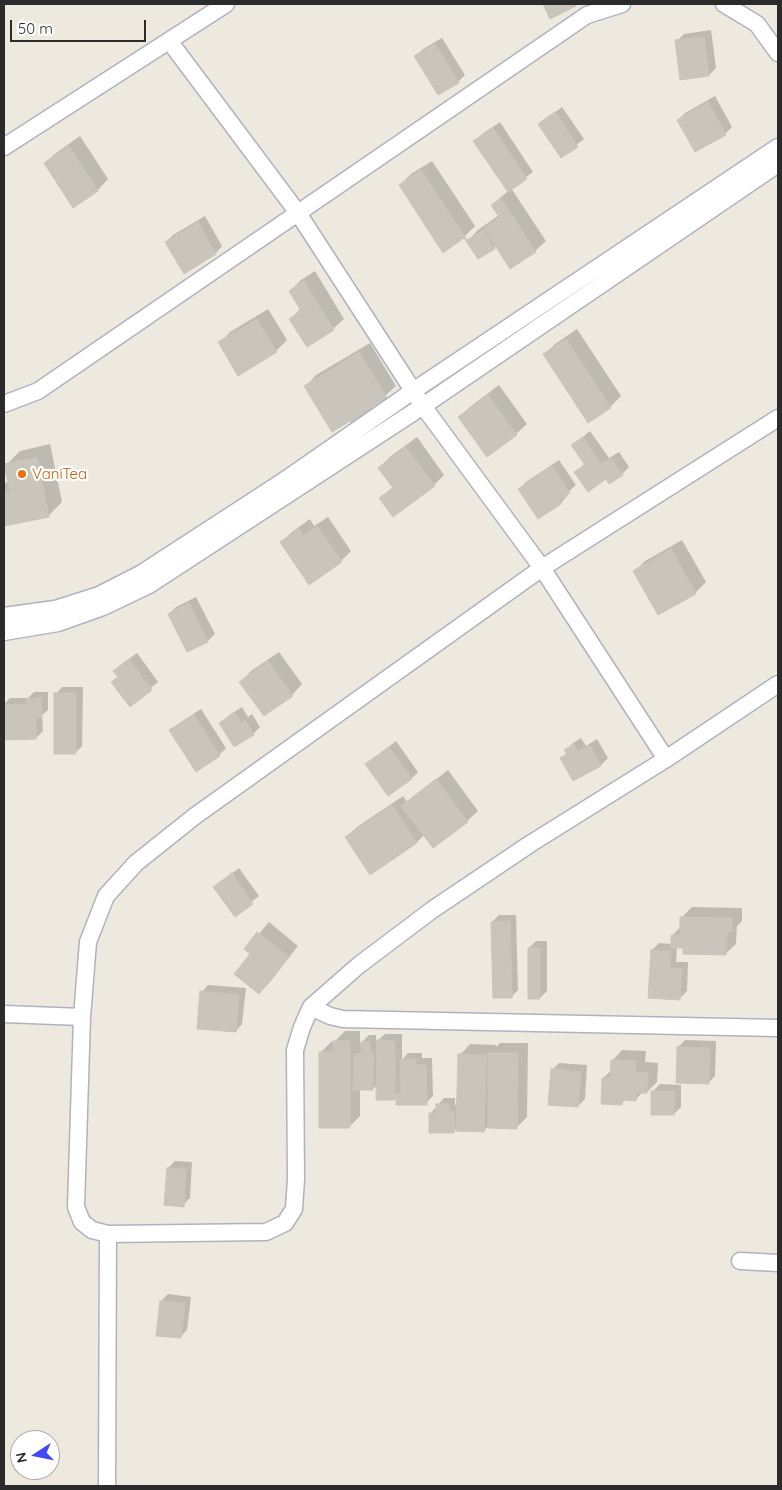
<!DOCTYPE html>
<style>
body{margin:0}
#map{position:relative;width:782px;height:1490px;overflow:hidden;background:#ede9de;font-family:Quicksand,sans-serif}
canvas{display:block}
.frame{position:absolute;inset:0;border:5px solid #2b2b2b;pointer-events:none}
.north{position:absolute;left:10px;top:1430px;width:50px;height:50px;box-sizing:border-box;background:#fff;border:1px solid #aaa;border-radius:50%;rotate:259deg;font-size:14px;font-weight:700;line-height:20px;text-align:center;color:#2b2b2b}
.north::after{content:'';display:block;margin:auto;width:18px;height:22px;background:#4149f7;clip-path:polygon(50% 0,100% 100%,50% 72%,0 100%)}
.scale{position:absolute;left:10px;top:20px;width:136px;height:22px;box-sizing:border-box;border:2px solid #2b2b2b;border-top:0;padding-left:6px;font-size:15px;line-height:18px;white-space:nowrap;color:#2b2b2b;-webkit-text-stroke:4px #fff;paint-order:stroke}
</style>
<div id="map">
<canvas width="782" height="1490"></canvas>
<div class="frame"></div>
<div class="north">N</div>
<div class="scale">50 m</div>
</div>
<script>
const c = document.querySelector('canvas').getContext('2d');
c.lineJoin = 'round';
function fill(path, color) { c.fillStyle = color; c.fill(path, 'evenodd'); }
const poly = rows => new Path2D(rows.map(r => 'M' + r).join(''));
function trace(path, color, width, dash) { c.strokeStyle = color; c.lineWidth = width; c.lineCap = dash ? 'butt' : 'round'; c.setLineDash(dash || []); c.stroke(path); }
function write(font, color, halo, rows, align = 'center') {
  c.font = font + ' Quicksand,sans-serif'; c.lineWidth = 4.5; c.setLineDash([]); c.textBaseline = 'middle'; c.strokeStyle = halo; c.fillStyle = color; for (const [text, x, y, turn = 0] of rows) {
    c.save(); c.translate(x, y); c.rotate((+turn || 0) * Math.PI / 180); c.textAlign = isNaN(turn) ? turn : align; if (halo) c.strokeText(text, 0, 0); c.fillText(text, 0, 0); c.restore();
  }
}
fill(poly([
 [711,30,716,68,709,75,677,41,684,34],
 [442,38,465,75,458,82,416,56,423,49],
 [715,96,732,127,725,134,695,151,678,120,685,113],
 [562,107,584,139,562,156,539,124],
 [500,122,533,172,511,188,546,241,535,251,497,245,479,258,468,241,478,230,499,215,492,205,508,191,475,141,482,134],
 [80,136,108,179,98,190,73,206,45,163,56,153],
 [432,161,475,226,464,237,400,185,411,174],
 [205,216,222,246,216,253,184,272,166,242,173,235],
 [315,271,344,319,333,329,291,319,301,308,290,291,301,280],
 [268,309,287,340,276,351,239,374,220,343,230,332],
 [577,329,621,396,610,407,588,421,545,354,555,344],
 [370,343,396,386,364,415,350,419,306,386,316,375],
 [499,385,527,424,516,434,459,417,470,407],
 [590,431,609,458,619,452,629,467,622,474,606,477,576,472,585,463,573,445],
 [417,437,444,475,434,485,381,498,393,487,379,468,390,457],
 [50,444,62,502,48,516,4,525,4,483,9,482,6,465,20,451],
 [559,460,576,485,566,494,567,496,561,503,539,518,519,489,526,482],
 [328,517,351,551,341,561,282,542,292,532,310,519,314,526],
 [682,540,706,582,695,593,635,571,645,561],
 [196,597,215,634,208,641,188,651,169,614,176,607],
 [279,652,302,684,292,695,241,682,251,671],
 [137,653,158,682,130,705,113,682,119,676,122,664],
 [62,687,83,687,82,746,75,753,56,694],
 [34,692,48,692,48,710,42,715,43,731,36,738,4,739,4,704,10,698,28,698],
 [242,707,248,717,252,714,260,727,253,734,221,723,228,716],
 [201,709,226,748,219,755,196,770,171,731,178,724],
 [581,738,586,746,597,739,608,758,601,765,574,780,562,758,567,753,566,750,573,743],
 [396,741,418,772,411,779,367,764],
 [448,770,478,811,467,821,433,846,424,835,417,842,370,873,346,837,357,827,403,796,407,802],
 [239,868,259,896,235,915,215,887],
 [692,907,742,908,742,921,737,926,736,944,725,954,677,947,676,962,688,962,687,991,680,998,652,950,659,943,672,944,673,935,681,926,682,917],
 [499,915,516,915,518,990,511,997,492,922],
 [269,922,298,946,270,982,259,993,252,954,246,949],
 [536,941,547,941,547,991,540,998,529,948],
 [208,985,246,988,242,1024,236,1031,202,992],
 [345,1031,360,1031,360,1044,369,1035,376,1035,376,1042,385,1034,402,1034,402,1060,408,1053,422,1053,422,1058,432,1058,433,1096,426,1103,397,1096,394,1099,378,1084,373,1089,360,1089,360,1116,350,1126,320,1053,331,1042,334,1042],
 [685,1040,716,1041,715,1076,708,1083,678,1047],
 [500,1043,528,1043,527,1117,517,1127,489,1125,484,1131,458,1127,453,1132,431,1113,444,1098,455,1098,455,1105,458,1105,460,1055,470,1044,496,1045,496,1047],
 [622,1050,646,1051,645,1062,658,1063,657,1082,647,1092,643,1092,636,1099,626,1099,621,1104,603,1078,612,1070,612,1061],
 [559,1063,587,1065,585,1099,578,1106,552,1070],
 [660,1084,681,1085,681,1107,674,1114,653,1091],
 [175,1161,192,1162,190,1198,183,1205,168,1168],
 [168,1294,191,1297,187,1330,180,1337,161,1301]
]), '#0003');
const building = poly([
 [543,4,574,4,576,6,550,19,543,4],
 [704,37,709,76,680,80,675,40,704,37],
 [435,44,459,83,438,95,414,56,435,44],
 [708,102,726,135,695,152,677,120,708,102],
 [555,112,578,147,561,158,538,124,555,112],
 [493,128,527,179,508,192,473,141,493,128],
 [69,146,98,191,73,208,44,163,69,146],
 [421,170,467,240,483,230,495,249,478,259,464,238,443,253,399,185,421,170],
 [501,198,536,252,510,269,484,228,499,217,491,205,501,198],
 [198,222,216,254,184,274,165,242,198,222],
 [304,281,334,330,307,347,289,319,301,311,289,291,304,281],
 [257,319,277,352,238,376,218,342,257,319],
 [566,339,611,408,588,423,543,354,566,339],
 [359,352,387,398,364,412,365,416,351,424,350,421,332,432,304,386,359,352],
 [488,395,517,435,487,457,458,417,488,395],
 [583,437,601,464,611,458,623,475,609,484,606,479,588,492,574,472,585,465,571,445,583,437],
 [406,447,435,486,393,517,379,498,393,488,378,468,406,447],
 [37,458,49,517,4,526,4,493,10,492,4,464,37,458],
 [552,466,570,493,559,500,561,504,538,519,518,489,552,466],
 [317,526,342,562,309,585,280,542,299,529,303,536,317,526],
 [671,549,696,594,658,615,633,571,671,549],
 [189,603,208,642,187,652,168,614,189,603],
 [129,659,152,690,130,707,111,682,118,677,113,671,129,659],
 [268,661,293,696,264,716,239,682,268,661],
 [54,693,76,693,76,754,54,754,54,693],
 [41,698,42,718,36,718,36,739,4,740,4,705,26,704,26,699,41,698],
 [235,713,241,723,245,720,254,735,234,747,219,723,235,713],
 [194,715,220,756,196,772,169,730,194,715],
 [574,744,578,752,590,745,601,766,573,781,560,758,567,754,564,750,574,744],
 [389,747,412,779,388,796,365,764,389,747],
 [436,779,468,822,433,848,401,806,436,779],
 [392,805,417,843,370,875,345,837,392,805],
 [232,873,253,904,235,917,213,887,232,873],
 [680,917,732,918,732,932,727,932,726,955,683,954,683,948,671,948,671,935,680,935,680,917],
 [510,921,512,998,493,998,491,922,510,921],
 [257,932,289,957,259,994,234,974,250,954,244,949,257,932],
 [528,948,540,948,540,999,528,999,528,948],
 [651,950,671,951,670,968,682,969,680,1000,648,998,651,950],
 [200,991,239,995,236,1032,197,1029,200,991],
 [377,1040,395,1041,395,1100,376,1100,377,1040],
 [333,1041,350,1041,350,1128,319,1128,319,1052,333,1052,333,1041],
 [361,1042,370,1042,370,1054,374,1054,373,1090,353,1090,354,1054,361,1054,361,1042],
 [677,1047,710,1048,709,1084,676,1083,677,1047],
 [488,1053,518,1053,517,1129,488,1128,488,1053],
 [458,1054,486,1055,484,1132,456,1131,458,1054],
 [416,1059,416,1065,426,1065,427,1105,396,1105,396,1093,401,1093,400,1060,416,1059],
 [611,1060,636,1061,635,1072,648,1073,647,1093,637,1093,636,1101,623,1100,622,1105,601,1104,602,1078,610,1078,611,1060],
 [551,1069,581,1072,578,1107,548,1105,551,1069],
 [651,1091,675,1091,674,1115,651,1115,651,1091],
 [436,1104,449,1104,449,1111,454,1111,454,1133,429,1133,429,1113,436,1113,436,1104],
 [167,1168,186,1169,184,1207,164,1205,167,1168],
 [160,1301,185,1303,181,1338,156,1336,160,1301]
]);
fill(building, '#c9c5bd');
trace(building, '#c8c5b7', 1);
const street = poly([
 [724,4,757,24,778,53],
 [170,42,298,213,423,406,542,568,666,759],
 [4,147,226,4],
 [4,404,38,391,587,15,622,4],
 [4,616,55,609,99,595,142,573,282,482,413,391,778,147],
 [4,632,58,623,103,607,149,585,423,406,778,164],
 [778,684,666,759,530,844,432,910,359,965,311,1007,330,1016,343,1019,778,1028],
 [311,1007,302,1027,295,1050,296,1179,294,1209,285,1223,266,1232,108,1234,92,1230,82,1222,76,1207,82,1017,88,942,106,896,136,863,195,816,542,568,778,418],
 [4,1014,82,1017],
 [740,1261,778,1263],
 [107,1486,108,1234]
]);
trace(street, '#b1b2bf', 19);
trace(street, '#fff', 16);
for (const [x, y, r, color] of [
 [22,474,5,"#e8710a"]
]) { const dot = new Path2D(); dot.arc(x, y, r, 0, 2 * Math.PI); c.fillStyle = color; c.fill(dot); trace(dot, '#fff', 2); }
write('15px', '#c56008', '#fff', [
 ["VaniTea",32,474]
], 'left');
</script>
